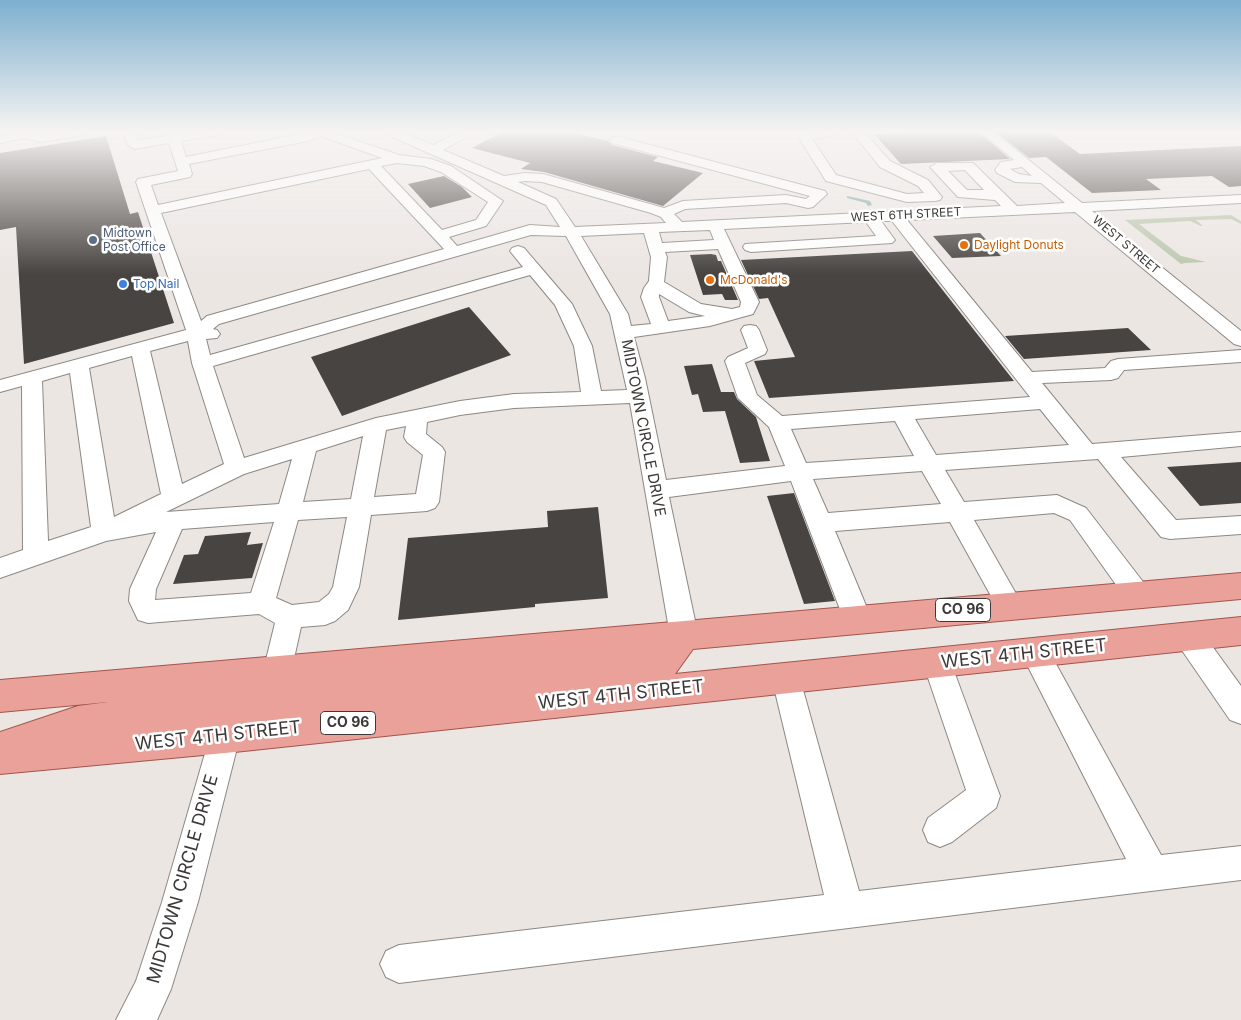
<!DOCTYPE html>
<style>
body{margin:0}
canvas{display:block;background:#ece6e3}
</style>
<canvas width="1241" height="1020"></canvas>
<script>
const c = document.querySelector('canvas').getContext('2d');
c.lineJoin = 'round';
function fill(path, color) { c.fillStyle = color; c.fill(path, 'evenodd'); }
const poly = rows => new Path2D(rows.map(r => 'M' + r).join(''));
function trace(path, color, width, dash) { c.strokeStyle = color; c.lineWidth = width; c.lineCap = dash ? 'butt' : 'round'; c.setLineDash(dash || []); c.stroke(path); }
function write(font, color, halo, rows, align = 'center') {
  c.font = font + ' Inter,sans-serif'; c.lineWidth = 5; c.setLineDash([]); c.textBaseline = 'middle'; c.strokeStyle = halo; c.fillStyle = color; for (const [text, x, y, turn = 0] of rows) {
    c.save(); c.translate(x, y); c.rotate((+turn || 0) * Math.PI / 180); c.textAlign = isNaN(turn) ? turn : align; if (halo) c.strokeText(text, 0, 0); c.fillText(text, 0, 0); c.restore();
  }
}
fill(poly([
 [1231,215,1241,221,1241,224,1231,219,1196,220,1203,226,1201,226,1190,221,1139,224,1181,256,1206,262,1185,263,1181,264,1125,220]
]), '#bcc7ae');
fill(poly([
 [847,196,870,201,872,205,868,206,866,203,847,198,847,196]
]), '#7da7a9');
fill(poly([
 [502,132,569,132,608,141,612,145,658,157,653,161,703,173,663,206,544,172,521,169,530,163,472,148],
 [937,132,979,132,1010,159,901,164,874,134],
 [996,132,1050,132,1080,154,1241,146,1241,186,1229,187,1212,176,1146,179,1161,190,1092,193,1046,157,1029,158],
 [106,136,130,214,138,212,174,323,24,364,16,227,0,230,0,153],
 [444,176,462,187,472,197,430,208,408,184],
 [980,233,1001,256,952,258,933,236],
 [912,251,1014,381,769,398,754,361,795,357,768,298,759,299,741,260],
 [711,254,716,255,718,261,721,261,738,300,725,300,722,294,703,295,690,255],
 [469,307,511,355,342,416,311,357],
 [1128,328,1151,350,1024,359,1005,336],
 [712,364,721,392,734,392,737,399,756,417,770,461,740,463,725,411,703,412,698,394,692,395,684,366],
 [1241,462,1241,503,1200,506,1167,467],
 [794,493,835,601,804,604,767,496],
 [598,507,608,598,535,604,535,607,398,620,408,538,548,527,547,511],
 [251,532,247,545,263,543,252,578,173,584,184,555,198,554,205,536]
]), '#484441');
const minor = poly([
 [19,132,44,132,43,134,58,132,84,132,78,136,41,142,25,138,0,143,0,135,19,132],
 [123,132,135,132,138,140,167,136,165,132,177,132,178,134,218,132,216,135,212,136,181,141,186,157,310,132,332,132,399,155,431,159,451,166,503,201,486,226,449,237,457,246,530,225,560,227,546,205,388,135,386,132,401,132,433,145,458,132,472,132,470,135,443,150,504,176,525,173,543,174,664,208,683,201,786,195,806,199,810,196,612,143,610,140,612,137,620,137,825,191,827,194,813,207,808,208,786,203,685,209,674,214,682,222,1001,206,995,200,958,197,930,167,937,163,973,163,1017,206,1065,203,1041,183,1015,182,997,173,995,170,1001,162,1014,160,981,132,994,132,1082,203,1241,195,1241,203,1092,211,1241,331,1241,346,1234,344,1075,212,907,220,1032,372,1105,368,1111,361,1118,359,1241,350,1241,362,1124,370,1118,378,1111,380,1042,383,1092,444,1241,432,1241,446,1121,457,1176,520,1241,516,1241,534,1170,539,1161,537,1098,459,945,470,964,502,1057,495,1086,508,1147,587,1151,595,1147,603,1138,606,1129,603,1070,520,1054,513,974,520,1023,606,1019,614,1010,617,1001,614,950,522,835,531,872,620,868,628,858,632,848,628,844,620,791,481,669,497,698,635,694,644,684,647,674,644,670,635,630,403,514,408,460,415,427,422,426,434,442,447,445,452,439,502,435,508,427,511,371,515,359,587,348,610,335,621,325,625,301,627,291,672,287,681,277,685,267,681,263,672,275,623,259,614,148,623,138,620,129,601,130,589,156,532,106,541,0,578,0,558,23,550,22,386,0,392,0,380,186,330,136,182,138,179,178,171,169,143,134,149,128,145,123,132],
 [321,136,382,158,158,205,151,185,190,177,192,174,189,164,308,141,321,136],
 [397,163,424,166,441,172,488,202,476,220,442,230,381,166,397,163],
 [1022,167,1032,176,1019,174,1010,169,1022,167],
 [369,169,444,249,207,316,201,321,161,213,369,169],
 [965,170,984,190,967,190,948,171,965,170],
 [525,181,542,182,651,213,661,217,666,223,575,227,556,199,518,182,525,181],
 [881,221,892,221,1030,397,782,416,757,395,745,363,765,354,767,350,759,330,756,326,750,325,744,326,741,330,748,348,728,357,725,361,738,398,769,427,785,466,666,480,645,378,634,337,710,326,753,314,759,302,724,229,866,222,876,236,745,244,743,247,745,250,751,252,892,243,895,240,881,221],
 [710,230,714,240,662,243,659,232,710,230],
 [644,233,651,257,649,281,644,288,641,297,651,324,631,326,628,314,581,236,644,233],
 [531,235,566,236,610,314,627,390,601,391,592,346,572,304,524,248,518,246,512,248,510,251,523,267,210,355,206,339,217,338,220,334,217,330,213,329,219,324,531,235],
 [718,249,741,302,740,307,732,309,701,304,664,282,667,257,665,252,718,249],
 [530,275,555,305,574,346,581,392,514,394,460,401,376,418,244,458,213,366,530,275],
 [659,294,689,312,705,316,668,321,659,297,659,294],
 [188,341,192,363,224,464,182,484,150,351,188,341],
 [132,356,161,494,114,517,89,368,132,356],
 [70,373,91,527,48,541,42,381,70,373],
 [1040,409,1069,445,936,455,915,419,1040,409],
 [895,421,914,456,806,463,791,429,895,421],
 [406,426,404,437,407,442,423,455,416,494,374,497,386,430,406,426],
 [363,436,351,499,303,502,316,451,363,436],
 [292,459,279,504,166,512,244,474,292,459],
 [922,471,941,504,828,513,813,479,922,471],
 [347,517,333,587,329,594,319,602,292,605,276,598,298,520,347,517],
 [274,522,251,593,155,600,156,589,182,529,274,522],
 [805,132,836,132,834,135,812,139,836,175,907,194,924,193,918,186,880,167,852,132,864,132,890,161,928,180,942,197,940,200,935,201,907,202,826,181,799,138,805,132],
 [1189,625,1199,628,1241,686,1241,724,1230,720,1179,646,1175,637,1179,628,1189,625],
 [1035,640,1045,644,1161,855,1241,846,1241,880,399,983,386,977,380,964,386,951,399,945,824,895,772,679,776,670,786,666,796,670,800,679,859,891,1126,859,1021,653,1025,644,1035,640],
 [937,650,947,654,951,663,1000,796,996,808,952,842,940,847,928,842,923,830,928,818,966,790,923,663,927,654,937,650],
 [225,721,236,725,240,736,198,902,171,989,157,1020,116,1020,136,981,162,902,210,736,214,725,225,721]
]);
const major = poly([
 [1241,573,1241,599,693,649,675,674,1241,617,1241,645,225,753,0,774,0,732,78,706,108,702,0,712,0,680,1241,573]
]);
trace(minor, '#8d8884', 2);
trace(major, '#a4544c', 2);
fill(minor, '#fff');
fill(major, '#eaa19a');
const sky = c.createLinearGradient(0, 0, 0, 274);
sky.addColorStop(0, '#7dafcf');
sky.addColorStop(0.48, '#f6f4f2');
sky.addColorStop(1, '#f6f4f200');
c.fillStyle = sky;
c.fillRect(0, 0, 1241, 274);
for (const [x, y, r, color] of [
 [93,240,5,"#5c6f8a"],
 [964,245,5,"#e8710a"],
 [710,280,5,"#e8710a"],
 [123,284,5,"#3f7fe0"]
]) { const dot = new Path2D(); dot.arc(x, y, r, 0, 2 * Math.PI); c.fillStyle = color; c.fill(dot); trace(dot, '#fff', 2); }
write('12px', '#3c3938', '#fff', [
 ["WEST 6TH STREET",906,215,-3],
 ["WEST STREET",1126,245,40]
]);
write('12px', '#4e5e75', '#fff', [
 ["Midtown",103,233],
 ["Post Office",103,247]
], 'left');
write('12px', '#c56008', '#fff', [
 ["Daylight Donuts",974,245],
 ["McDonald's",720,280]
], 'left');
write('12px', '#366cbe', '#fff', [
 ["Top Nail",133,284]
], 'left');
for (const [x, y, w] of [
 [963,610,55],
 [348,723,55]
]) { const box = new Path2D(); box.roundRect(x - w / 2, y - 11.5, w, 23, 4); c.fillStyle = '#fff'; c.fill(box); trace(box, '#3c3938', 1); }
write('bold 14px', '#3c3938', null, [
 ["CO 96",963,610],
 ["CO 96",348,723]
]);
write('15px', '#3c3938', '#fff', [
 ["MIDTOWN CIRCLE DRIVE",643,428,79]
]);
write('18px', '#3c3938', '#fff', [
 ["WEST 4TH STREET",1024,654,-6],
 ["WEST 4TH STREET",621,695,-6],
 ["WEST 4TH STREET",218,736,-6],
 ["MIDTOWN CIRCLE DRIVE",183,879,-74]
]);
</script>
